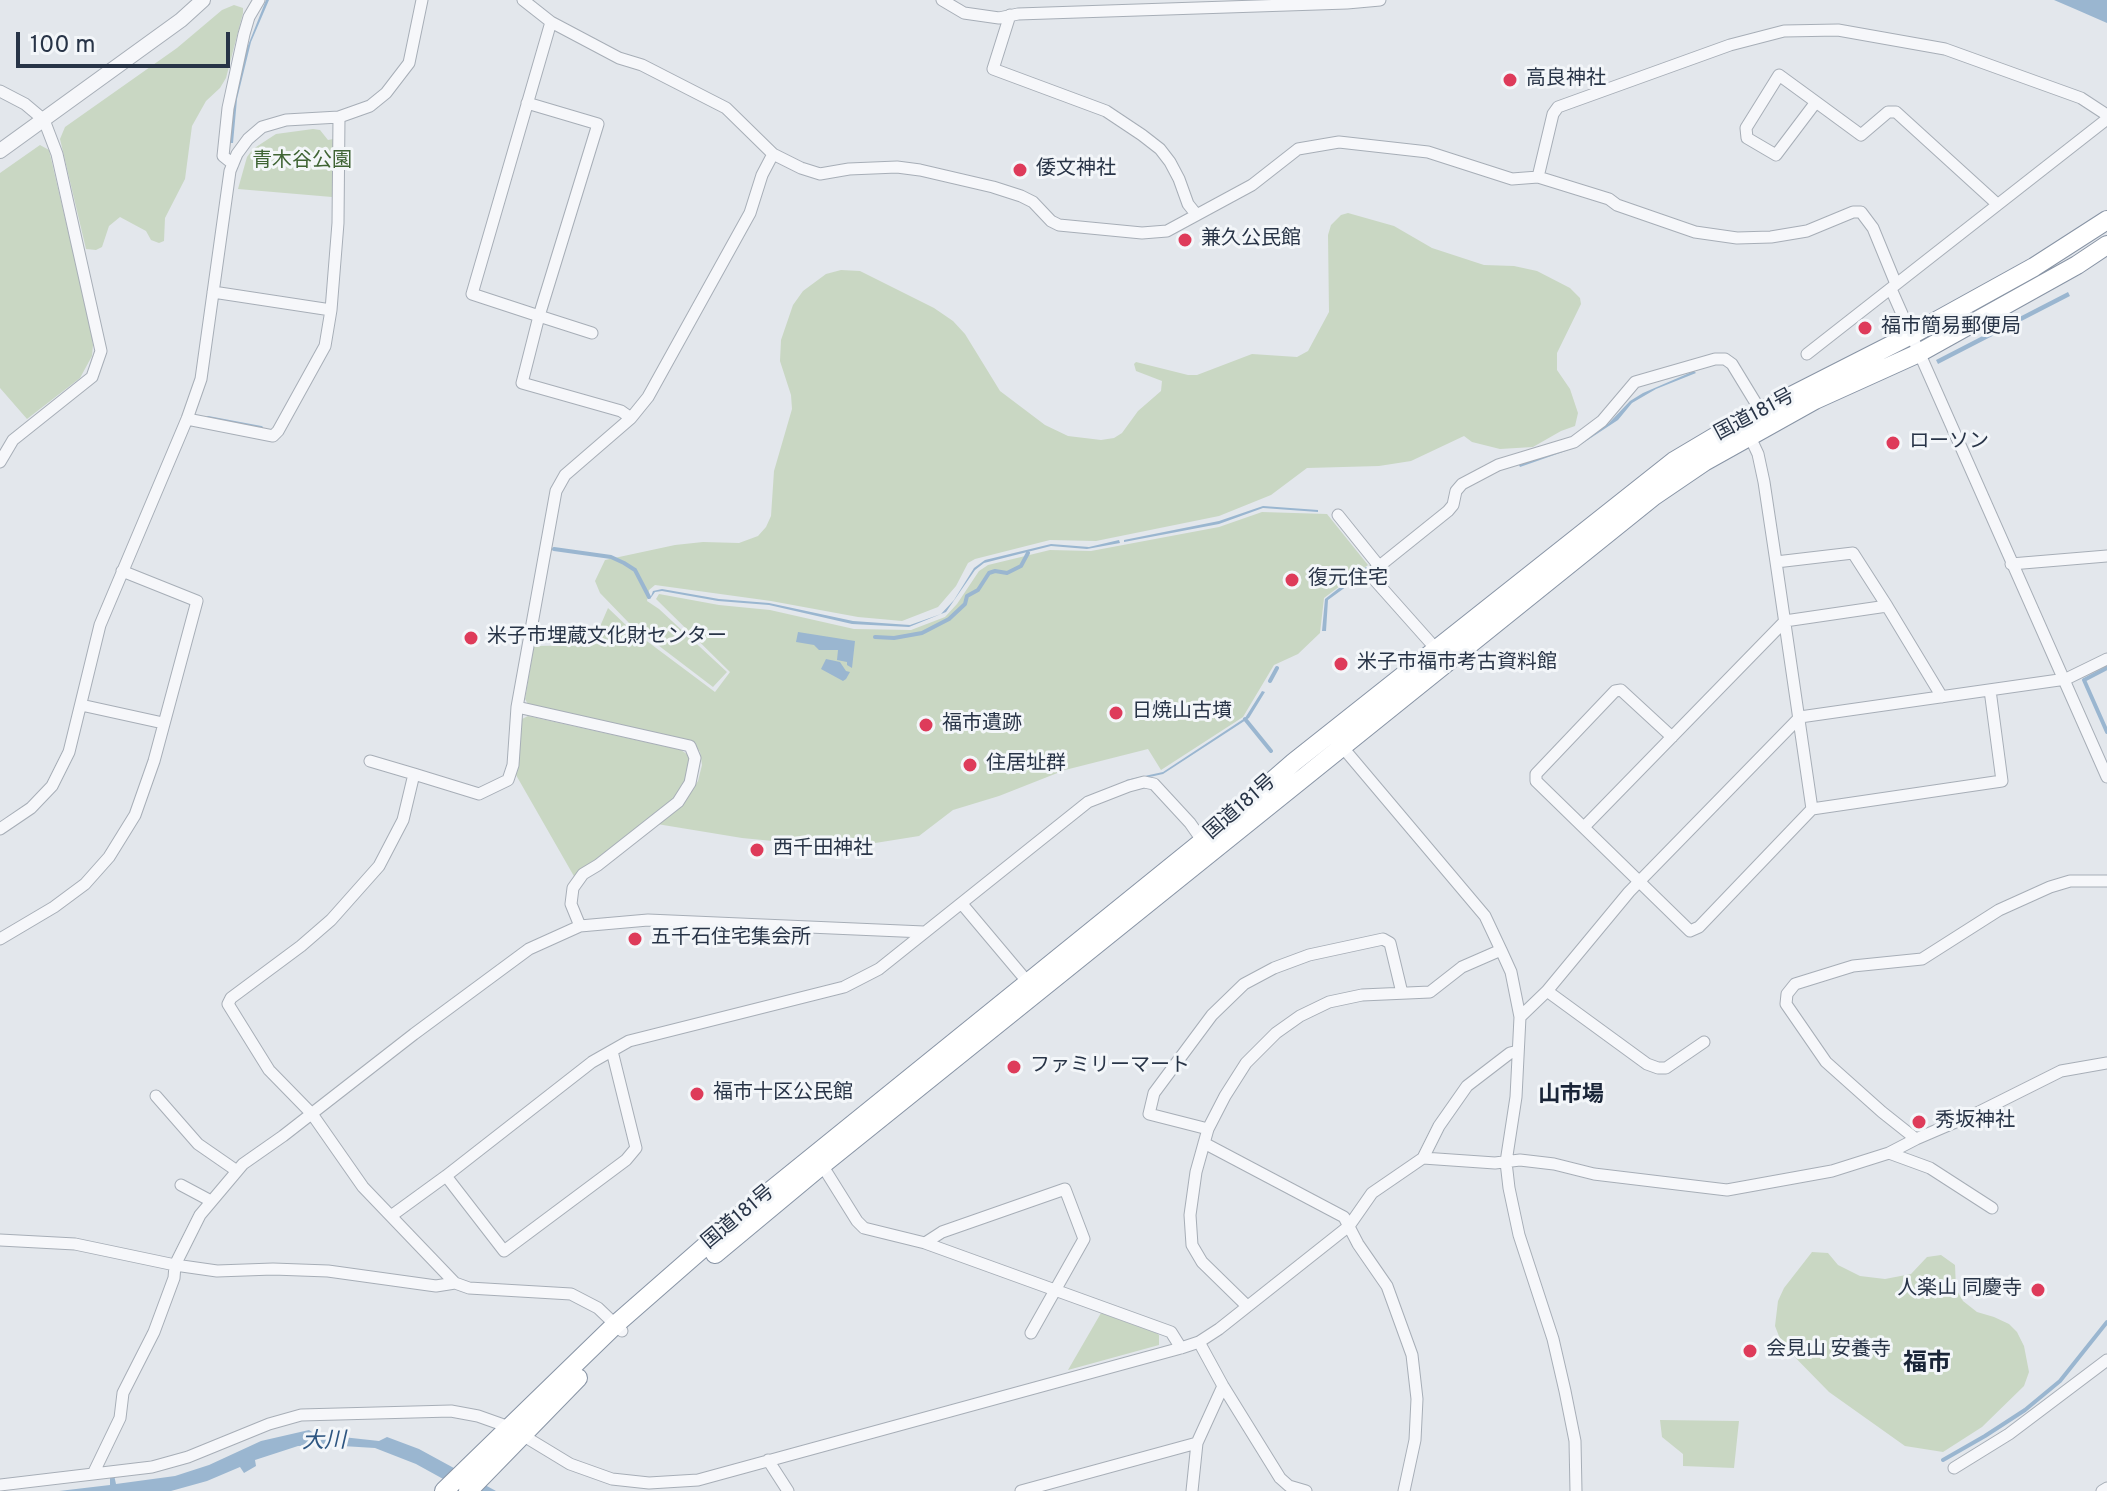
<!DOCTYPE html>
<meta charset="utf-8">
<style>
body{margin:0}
#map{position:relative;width:2107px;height:1491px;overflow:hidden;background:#e3e7ec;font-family:Overpass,sans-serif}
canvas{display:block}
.scale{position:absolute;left:16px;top:32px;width:214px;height:36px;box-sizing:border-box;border:4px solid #283447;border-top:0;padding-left:10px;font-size:24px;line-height:28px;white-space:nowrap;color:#283447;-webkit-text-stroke:6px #f3f6f9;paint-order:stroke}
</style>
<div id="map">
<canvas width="2107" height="1491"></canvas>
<div class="scale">100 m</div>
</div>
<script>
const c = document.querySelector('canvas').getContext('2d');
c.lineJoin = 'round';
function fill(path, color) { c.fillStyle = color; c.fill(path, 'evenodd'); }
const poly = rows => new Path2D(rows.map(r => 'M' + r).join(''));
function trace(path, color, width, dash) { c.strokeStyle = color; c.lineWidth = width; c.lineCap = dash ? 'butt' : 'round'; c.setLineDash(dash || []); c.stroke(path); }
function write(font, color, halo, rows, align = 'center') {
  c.font = font + ' Overpass,"Noto Sans JP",sans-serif'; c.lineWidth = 6; c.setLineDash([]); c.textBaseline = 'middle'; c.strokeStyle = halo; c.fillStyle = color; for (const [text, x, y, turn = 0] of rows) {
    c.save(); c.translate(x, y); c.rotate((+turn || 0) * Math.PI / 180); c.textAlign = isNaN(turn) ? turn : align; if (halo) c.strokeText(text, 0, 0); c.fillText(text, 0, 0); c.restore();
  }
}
fill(poly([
 [234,5,243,8,243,13,226,78,220,88,206,101,192,126,185,179,165,218,164,241,159,243,151,240,146,231,120,217,109,226,102,247,96,250,86,249,60,139,65,127,177,48,222,10],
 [313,129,320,130,328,140,333,139,335,164,332,197,238,189,247,157,253,149,276,134],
 [40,145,49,150,91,329,93,345,92,356,80,378,27,419,0,388,0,173],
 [1348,213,1394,226,1432,248,1484,265,1514,266,1537,271,1570,288,1580,298,1581,304,1557,353,1557,370,1570,389,1578,413,1575,426,1561,431,1533,447,1500,449,1472,442,1464,436,1411,461,1379,466,1307,468,1271,495,1219,516,1096,541,1050,540,975,559,968,563,956,586,938,607,902,621,858,617,771,601,655,585,649,590,647,601,659,609,727,672,713,687,629,623,600,593,595,581,605,560,675,545,703,542,739,543,758,536,766,527,771,516,774,471,792,409,791,395,780,361,781,340,793,305,803,291,826,274,841,270,860,271,934,308,953,321,965,334,1000,391,1045,425,1068,436,1101,440,1114,438,1122,433,1138,411,1161,391,1162,381,1136,371,1134,364,1136,362,1188,375,1197,375,1252,354,1297,357,1308,351,1329,312,1328,235,1331,225,1341,215],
 [1262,512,1327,514,1368,565,1324,598,1320,633,1298,654,1274,665,1243,717,1161,770,1148,749,1065,770,999,796,953,810,919,836,844,848,742,838,657,824,684,801,698,781,702,765,700,752,694,744,529,706,525,699,534,646,592,645,608,608,628,627,715,692,730,672,656,599,659,594,719,605,770,610,854,629,911,630,945,617,957,604,979,571,988,565,1050,550,1091,551,1219,527],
 [528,716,681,750,691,757,690,774,675,797,575,878,516,775,520,720],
 [1812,1252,1828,1253,1838,1265,1860,1276,1885,1279,1911,1274,1927,1257,1941,1255,1955,1265,1956,1289,1963,1301,1977,1312,1994,1317,2009,1324,2017,1332,2024,1346,2029,1372,2024,1386,1982,1427,1943,1452,1905,1446,1829,1392,1782,1344,1775,1326,1778,1301,1784,1288],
 [1101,1313,1156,1333,1159,1335,1159,1345,1068,1370],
 [1660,1420,1739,1421,1734,1468,1683,1466,1683,1454,1662,1437]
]), '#c9d7c3');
fill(poly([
 [266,0,269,0,251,42,237,99,233,143,230,143,235,98,245,53],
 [2054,0,2107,0,2107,23,2075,9],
 [2068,292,2070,296,1938,364,1936,360],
 [1694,371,1696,373,1656,389,1632,403,1618,420,1577,447,1520,467,1519,465,1576,445,1609,423,1630,401,1643,393],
 [1263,506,1318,510,1318,512,1263,508,1219,524,1124,542,1124,540,1219,521],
 [1119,540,1120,543,1087,549,1051,546,984,563,975,570,946,612,909,627,852,624,769,605,718,601,662,591,655,592,650,599,653,591,662,589,719,599,769,603,853,621,910,625,941,614,954,600,974,568,985,560,1051,544,1089,547],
 [1366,567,1369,570,1328,600,1326,631,1322,631,1325,599],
 [798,632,855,641,852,668,847,665,847,662,837,660,838,650,819,650,814,645,796,642],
 [826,659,840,662,846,671,850,672,846,679,843,681,821,669],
 [1262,691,1265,692,1249,718,1163,774,1127,782,1126,780,1163,772,1245,718],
 [309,1430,315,1434,379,1441,387,1437,419,1449,496,1491,465,1491,416,1464,375,1448,326,1445,298,1446,255,1460,256,1466,244,1473,240,1467,207,1481,171,1491,59,1491,110,1485,110,1476,114,1475,116,1484,175,1476,209,1465,261,1441]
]), '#9ab6d0');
trace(poly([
 [208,418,261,428],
 [554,549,611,557,624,563,635,570,649,597],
 [875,637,894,638,922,633,949,619,965,604,967,596,978,590,989,573,995,571,1007,573,1021,566,1028,553],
 [2107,668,2084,680,2107,732],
 [1270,681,1277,668],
 [1245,719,1271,751],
 [1943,1460,1985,1436,2025,1410,2060,1381,2107,1322]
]), '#9ab6d0', 4);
const minor = poly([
 [523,0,551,22,619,58,642,65,726,108,773,154,801,168,820,174,849,169,897,167,920,170,993,187,1021,196,1033,202,1051,221,1059,225,1142,233,1167,231,1252,185,1298,149,1339,142,1428,152,1512,179,1538,177,1609,199,1617,205,1695,232,1737,238,1771,237,1807,231,1853,212,1861,212,1873,228,1896,284],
 [942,0,964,13,999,18,1018,14,1347,3,1380,0],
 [1010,15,993,69,1106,111,1142,135,1160,149,1170,162,1179,179,1188,204,1196,214],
 [551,22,472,294,539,316,522,383,621,411,631,418],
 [0,91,25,104,44,120,57,154,101,351,92,377,13,440,0,462],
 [1816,102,1776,155,1747,138,1746,128,1779,75,1816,102,1861,135,1888,112,1896,112,1996,203],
 [527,103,598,124,539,316,592,333],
 [233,164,223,156,228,108,244,34,249,17,259,0],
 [1538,177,1553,114,1558,107,1730,45,1784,31,1838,30,1945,49,2081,98,2107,115],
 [1891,289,2107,777],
 [213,292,331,310],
 [1807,354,2107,119],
 [187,419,273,436,278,431,325,346,331,310,338,223,339,117],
 [1338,515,1379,566],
 [1776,562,1812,809,2002,781,1990,690],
 [2011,564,2107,556],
 [1437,650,1372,577,1372,572,1448,511,1453,505,1456,491,1462,484,1498,465,1574,442,1602,421,1635,382,1715,359,1725,359,1732,364,1757,405,1758,414,1750,437,1758,454,1764,482,1776,562,1853,553,1887,606],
 [81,705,163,723],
 [517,707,513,765,508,780,479,794,414,774,403,820,379,866,331,920,301,946,231,998,228,1004,269,1070,312,1114,363,1187,455,1283,469,1288,571,1294,598,1308,622,1331],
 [1672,737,1621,690,1615,691,1536,774,1536,781,1690,931,1699,927,1812,809],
 [1339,743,1485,916,1501,950],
 [370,761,414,774],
 [1584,827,1785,621,1887,606,1942,697],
 [0,829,31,808,52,786,69,752,100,625,187,419,201,379,230,171,237,154,248,139,262,127,286,120,339,117,370,106,386,93,409,63,422,0],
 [2107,881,2070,881,2050,887,1999,910,1922,959,1853,966,1795,984,1787,994,1786,1004,1826,1062,1882,1112,1916,1139,1979,1112,2061,1071,2107,1063],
 [962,904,1031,986],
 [580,926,571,904,573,888,583,874,598,865,678,802,690,783,695,758,690,746,517,707,556,491,565,475,631,418,648,397,750,213,762,175,773,154],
 [0,939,54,907,85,884,109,857,135,815,154,761,197,601,122,571],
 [1547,991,1629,892,1800,717,2066,679,2107,659],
 [1520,1017,1547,991,1647,1064,1658,1068,1666,1068,1704,1042],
 [156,1096,198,1144,237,1171],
 [1208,1129,1225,1096,1246,1063,1276,1033,1300,1016,1329,1002,1362,995,1430,992,1462,967,1501,950,1511,972,1520,1017,1516,1097,1506,1162,1509,1188,1519,1235,1553,1339,1565,1391,1575,1441,1576,1491],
 [1916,1139,1889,1153,1930,1168,1992,1208],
 [1204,1143,1344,1217,1358,1244,1387,1286,1412,1355,1417,1399,1415,1440,1404,1491],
 [1423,1158,1495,1163,1520,1160,1554,1164,1594,1174,1727,1190,1832,1171,1889,1153],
 [822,1165,857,1221,864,1228,925,1243,1171,1332,1181,1348],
 [446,1176,504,1251,626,1160,636,1148,612,1051],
 [181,1185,211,1201],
 [391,1216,446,1176,592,1062,629,1041,844,987,879,969,1088,802,1129,786,1144,782,1154,784,1190,823,1206,846],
 [0,1240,75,1244,175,1265,174,1278,154,1332,123,1393,120,1418,93,1474],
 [925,1243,942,1232,1065,1189,1084,1239,1031,1333],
 [455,1283,436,1286,328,1271,273,1269,217,1271,175,1265,200,1215,243,1164,283,1136,414,1034,529,949,580,926,648,920,924,932],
 [1246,1305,1202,1262,1192,1245,1190,1215,1196,1172,1208,1129,1149,1114,1154,1093,1212,1015,1244,984,1274,968,1309,955,1383,939,1390,943,1402,993],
 [1199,1342,1223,1386,1280,1478,1289,1486,1306,1491],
 [768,1460,788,1491],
 [1954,1468,2009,1434,2107,1360],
 [0,1485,152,1467,188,1457,269,1424,301,1415,451,1411,478,1416,509,1427,570,1464,612,1479,649,1483,698,1480,1181,1348,1199,1342,1219,1329,1349,1226,1372,1193,1423,1158,1439,1126,1467,1086,1510,1053,1518,1051],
 [1021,1491,1197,1443],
 [1192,1491,1197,1443,1223,1386],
 [2102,1491,2107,1488]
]);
const tertiary = poly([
 [0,151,181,20,203,0]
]);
const trunk = poly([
 [715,1254,822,1165,1654,496,1704,462,1815,400,1919,353,2077,265,2107,245],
 [444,1491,615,1325,743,1213,1203,841,1294,762,1674,461,1738,423,1911,335,2034,267,2107,220],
 [468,1491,578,1378]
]);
trace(minor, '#a7aeb7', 13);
trace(tertiary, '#a7aeb7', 16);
trace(trunk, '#8894a5', 20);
trace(minor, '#f6f7fa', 11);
trace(tertiary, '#f6f7fa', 14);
trace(trunk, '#fff', 18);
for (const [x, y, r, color] of [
 [1510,80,8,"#de3b5a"],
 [1020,170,8,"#de3b5a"],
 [1185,240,8,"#de3b5a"],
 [1865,328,8,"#de3b5a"],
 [1893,443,8,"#de3b5a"],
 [1292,580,8,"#de3b5a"],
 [471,638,8,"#de3b5a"],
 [1341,664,8,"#de3b5a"],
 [1116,713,8,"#de3b5a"],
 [926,725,8,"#de3b5a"],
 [970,765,8,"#de3b5a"],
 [757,850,8,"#de3b5a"],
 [635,939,8,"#de3b5a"],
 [1014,1067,8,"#de3b5a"],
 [697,1094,8,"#de3b5a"],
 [1919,1122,8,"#de3b5a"],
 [2038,1290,8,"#de3b5a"],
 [1750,1351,8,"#de3b5a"]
]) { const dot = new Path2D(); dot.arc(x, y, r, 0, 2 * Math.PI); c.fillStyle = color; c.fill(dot); trace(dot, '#f3f6f9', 3); }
write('20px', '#283447', '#f3f6f9', [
 ["高良神社",1526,80],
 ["倭文神社",1036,170],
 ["兼久公民館",1201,240],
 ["福市簡易郵便局",1881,328],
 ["ローソン",1909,443],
 ["復元住宅",1308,580],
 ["米子市埋蔵文化財センター",487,638],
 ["米子市福市考古資料館",1357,664],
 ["日焼山古墳",1132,713],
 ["福市遺跡",942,725],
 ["住居址群",986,765],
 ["西千田神社",773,850],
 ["五千石住宅集会所",651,939],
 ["ファミリーマート",1030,1067],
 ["福市十区公民館",713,1094],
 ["秀坂神社",1935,1122],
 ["人楽山 同慶寺",2022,1290,"right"],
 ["会見山 安養寺",1766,1351]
], 'left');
write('20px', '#3f6434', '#f3f6f9', [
 ["青木谷公園",302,162]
]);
write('20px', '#283447', '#f3f6f9', [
 ["国道181号",1755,416,-28],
 ["国道181号",1241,808,-41],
 ["国道181号",739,1218,-40]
]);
write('bold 22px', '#1a2538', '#f3f6f9', [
 ["山市場",1571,1097]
]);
write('italic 22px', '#2d5580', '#f3f6f9', [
 ["大川",324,1443,-1]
]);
write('bold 24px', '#1a2538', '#f3f6f9', [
 ["福市",1927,1365]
]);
</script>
